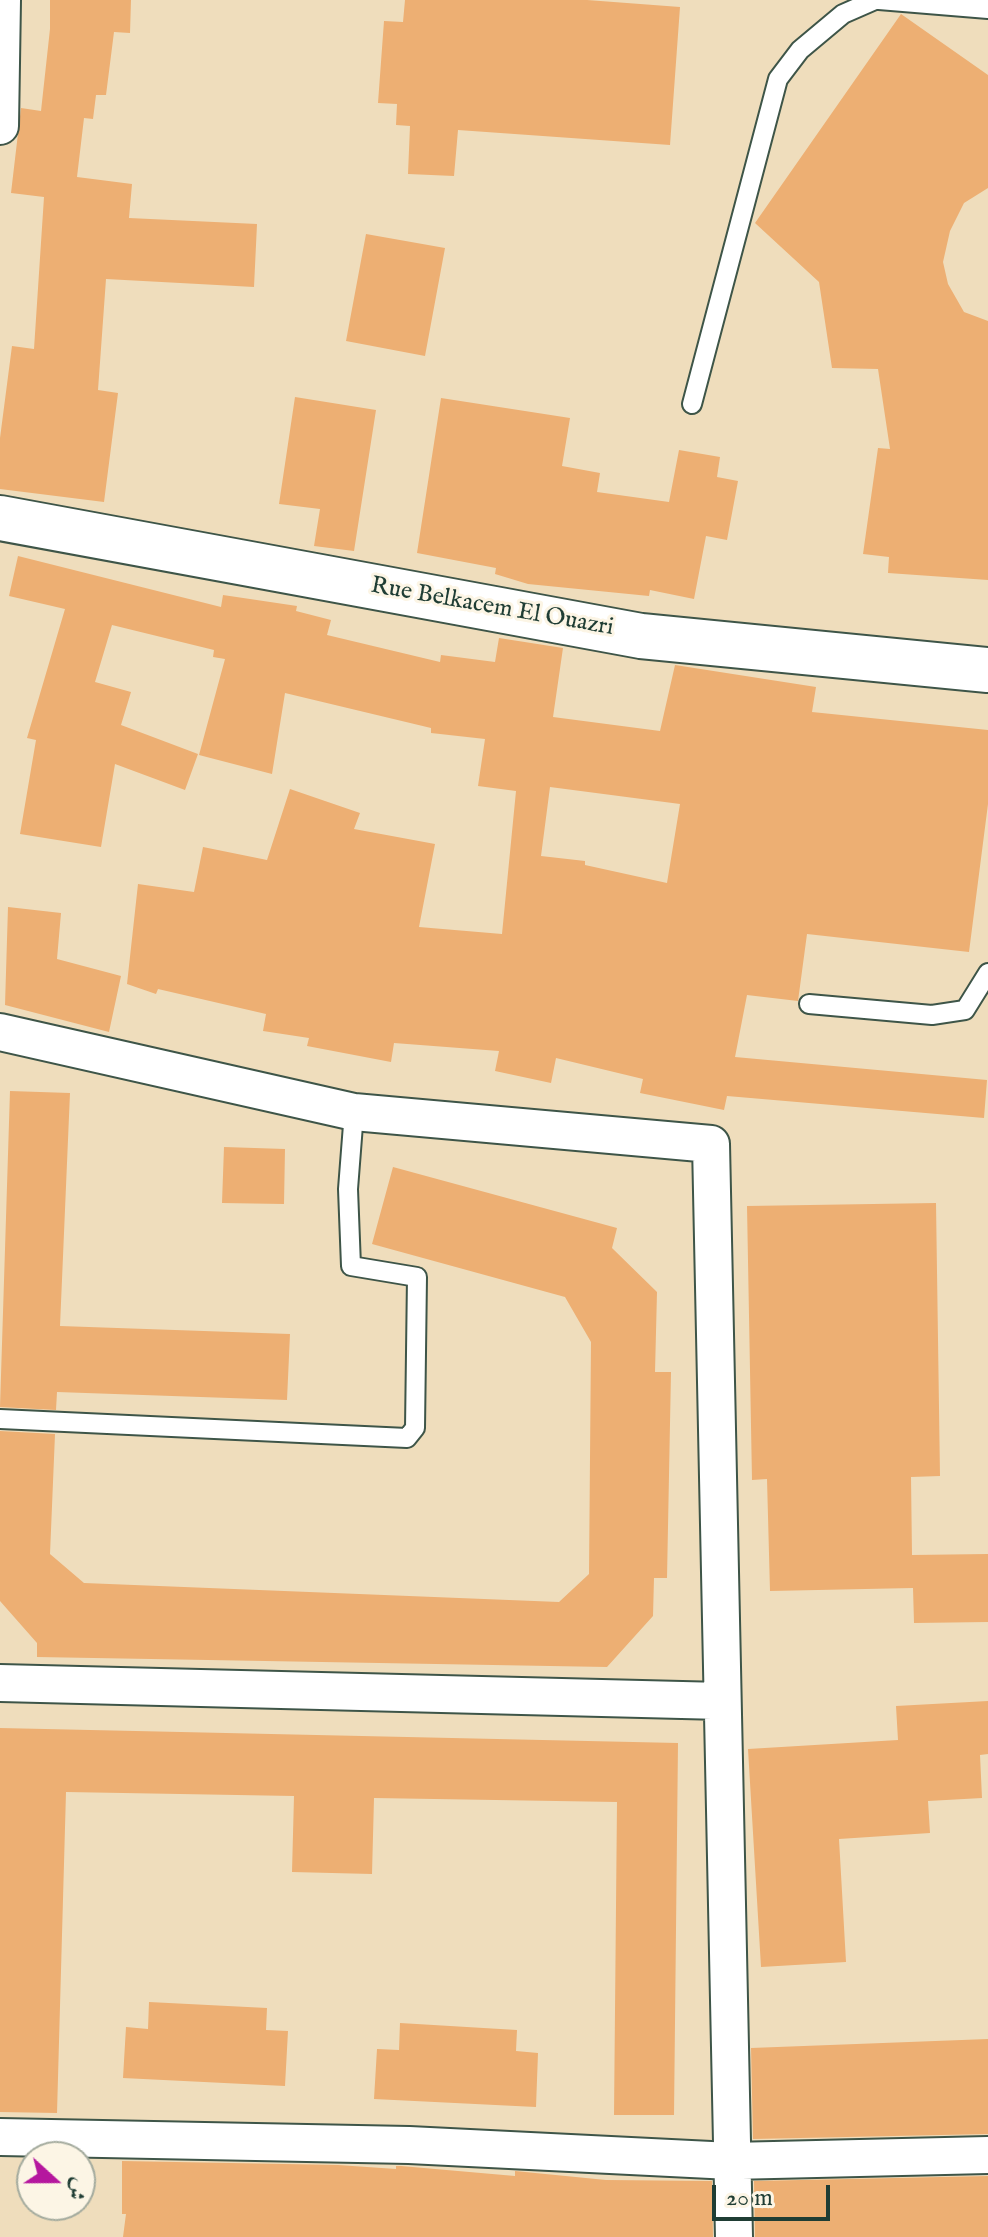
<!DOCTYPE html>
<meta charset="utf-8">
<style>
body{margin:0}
#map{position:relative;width:988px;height:2237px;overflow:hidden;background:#efddbc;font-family:"IM FELL English",Amiri,serif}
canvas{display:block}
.north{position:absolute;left:16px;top:2141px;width:80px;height:80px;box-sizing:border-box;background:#fcf5e5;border:2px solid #a4ab9e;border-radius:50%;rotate:111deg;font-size:22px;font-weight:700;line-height:32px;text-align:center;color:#1f3d34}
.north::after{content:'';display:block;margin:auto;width:28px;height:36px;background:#b5179e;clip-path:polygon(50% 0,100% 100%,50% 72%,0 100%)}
.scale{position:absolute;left:712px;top:2185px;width:118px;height:36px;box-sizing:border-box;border:4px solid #1f3d34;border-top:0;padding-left:10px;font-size:24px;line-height:28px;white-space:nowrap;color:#1f3d34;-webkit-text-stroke:6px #fcf5e5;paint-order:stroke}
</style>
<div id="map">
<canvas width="988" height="2237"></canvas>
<div class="north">ش</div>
<div class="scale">20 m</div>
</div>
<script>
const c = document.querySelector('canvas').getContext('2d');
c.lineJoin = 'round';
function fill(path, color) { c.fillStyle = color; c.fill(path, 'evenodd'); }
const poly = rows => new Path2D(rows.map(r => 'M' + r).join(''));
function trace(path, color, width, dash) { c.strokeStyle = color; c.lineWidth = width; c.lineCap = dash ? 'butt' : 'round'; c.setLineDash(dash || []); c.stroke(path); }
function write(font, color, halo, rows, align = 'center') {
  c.font = font + ' "IM FELL English",serif'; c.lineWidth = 6; c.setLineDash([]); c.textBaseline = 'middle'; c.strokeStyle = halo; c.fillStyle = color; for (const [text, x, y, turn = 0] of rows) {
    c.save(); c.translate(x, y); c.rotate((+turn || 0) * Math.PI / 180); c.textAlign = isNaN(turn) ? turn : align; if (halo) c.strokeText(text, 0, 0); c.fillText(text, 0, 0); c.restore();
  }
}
fill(poly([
 [50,0,131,0,130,33,114,32,106,95,96,95,93,119,84,118,77,177,132,184,129,218,257,224,254,287,106,279,98,390,118,393,104,502,0,489,0,438,12,346,34,349,44,197,11,193,21,108,41,111,50,29],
 [405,0,587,0,680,7,670,145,458,130,454,176,408,174,410,126,396,125,397,104,378,103,384,21,403,22],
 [901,14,988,75,988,188,964,203,950,231,943,262,948,284,964,312,988,321,988,580,888,573,889,557,863,554,878,448,890,449,878,369,832,368,819,282,755,223],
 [366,234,445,248,425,356,346,341],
 [295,397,376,410,354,551,314,546,320,509,279,504],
 [441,398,570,418,562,466,600,473,597,492,669,502,679,450,720,457,717,477,738,481,727,540,706,536,694,599,650,590,649,596,528,584,495,574,496,568,417,553],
 [18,556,221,607,223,595,297,606,296,611,331,620,327,635,440,662,441,655,495,662,499,638,563,648,553,717,660,731,675,665,816,687,812,712,988,730,988,804,969,952,807,934,798,1001,747,995,735,1057,987,1080,984,1118,727,1096,724,1110,640,1093,643,1079,556,1058,551,1083,495,1071,499,1051,394,1043,391,1062,307,1046,309,1038,263,1031,266,1014,158,989,156,994,127,984,138,884,194,892,203,847,267,860,290,789,360,813,354,829,435,844,419,927,502,934,516,791,478,786,485,739,431,733,431,728,285,693,272,774,199,755,225,659,213,657,214,650,112,625,95,682,131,692,121,725,198,754,185,790,115,764,101,847,20,834,36,740,27,738,65,609,9,596],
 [550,787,680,804,667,883,585,865,585,861,541,856],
 [8,907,61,913,57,959,121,976,109,1032,5,1005],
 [10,1091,70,1093,60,1326,290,1334,287,1400,57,1392,56,1410,0,1407],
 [224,1147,285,1149,284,1204,222,1203],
 [393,1167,617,1228,612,1248,657,1292,655,1372,671,1372,667,1578,654,1578,653,1616,607,1667,37,1657,37,1643,0,1601,0,1431,55,1434,50,1554,84,1583,559,1602,589,1574,591,1342,565,1297,372,1244],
 [936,1203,940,1476,911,1477,912,1555,988,1554,988,1622,914,1623,913,1588,770,1591,767,1479,752,1480,747,1206],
 [988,1701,988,1754,980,1755,982,1798,928,1801,930,1833,839,1839,846,1962,761,1967,748,1749,898,1740,896,1706],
 [0,1728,678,1743,674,2115,614,2115,617,1802,374,1798,372,1874,292,1872,294,1796,66,1792,57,2113,0,2112],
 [149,2002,267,2008,266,2030,288,2031,285,2086,123,2078,126,2027,148,2029],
 [400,2023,517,2030,516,2051,538,2053,536,2107,374,2099,377,2049,399,2050],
 [988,2039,988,2134,753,2139,751,2048],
 [122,2161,338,2165,396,2169,396,2166,401,2166,515,2176,515,2171,606,2180,712,2181,713,2237,123,2237,126,2214,122,2214],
 [988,2176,988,2237,755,2237,754,2181]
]), '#edaf73');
const lane = poly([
 [879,0,988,9],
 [692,404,778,79,800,50,843,14,875,0],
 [809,1004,932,1015,965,1010,988,973],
 [0,1419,407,1438,415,1428,417,1277,351,1266,348,1189,354,1112]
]);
const street = poly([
 [0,126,2,0],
 [0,1032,354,1112,711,1144,734,2237],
 [0,1683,722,1701],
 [0,2137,409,2145,731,2161,988,2155]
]);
const secondary = poly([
 [0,518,641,636,988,670]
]);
trace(lane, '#3e5548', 22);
trace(street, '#3e5548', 40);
trace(secondary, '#3e5548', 48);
trace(lane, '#fff', 18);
trace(street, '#fff', 36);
trace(secondary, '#fff', 44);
write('24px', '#1f3d34', '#fcf5e5', [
 ["Rue Belkacem El Ouazri",492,608,10]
]);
</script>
